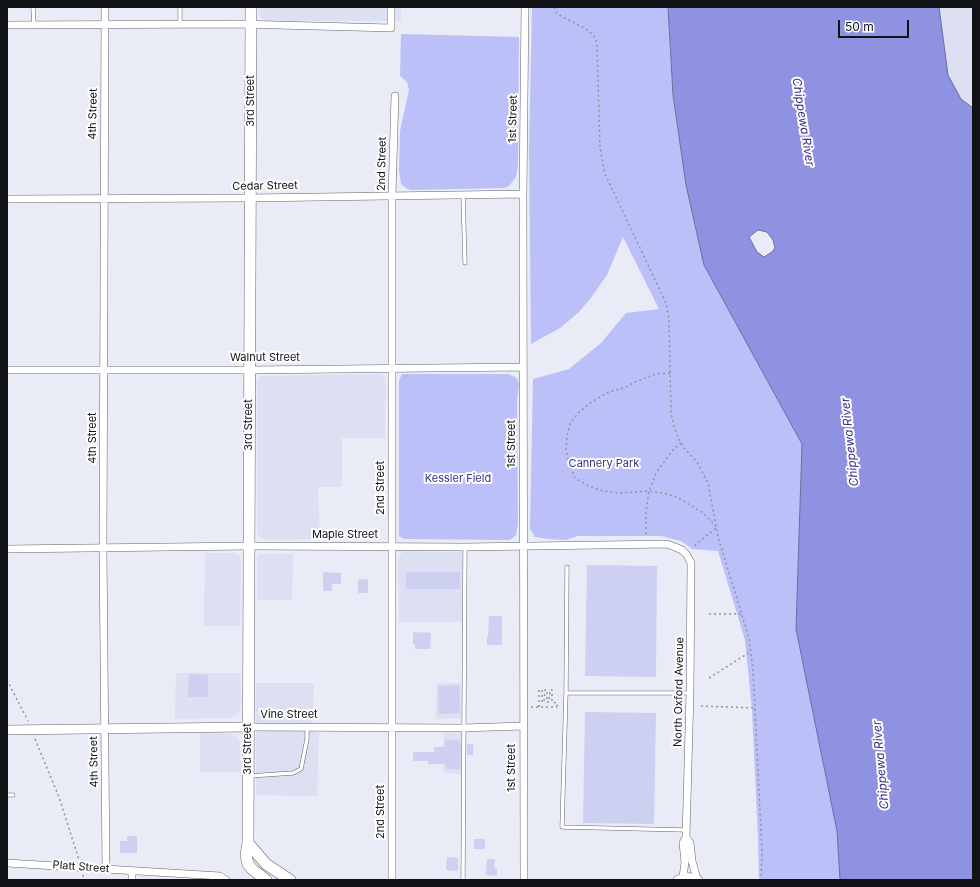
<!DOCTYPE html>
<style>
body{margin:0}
#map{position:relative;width:980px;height:887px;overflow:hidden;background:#e9ebf7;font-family:Inter,sans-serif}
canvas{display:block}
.frame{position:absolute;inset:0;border:8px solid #111216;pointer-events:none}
.scale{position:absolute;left:838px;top:20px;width:71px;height:18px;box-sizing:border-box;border:2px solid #111216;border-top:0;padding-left:5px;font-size:12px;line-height:14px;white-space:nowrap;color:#111216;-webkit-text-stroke:3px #fff;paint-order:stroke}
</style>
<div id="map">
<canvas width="980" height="887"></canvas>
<div class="frame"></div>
<div class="scale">50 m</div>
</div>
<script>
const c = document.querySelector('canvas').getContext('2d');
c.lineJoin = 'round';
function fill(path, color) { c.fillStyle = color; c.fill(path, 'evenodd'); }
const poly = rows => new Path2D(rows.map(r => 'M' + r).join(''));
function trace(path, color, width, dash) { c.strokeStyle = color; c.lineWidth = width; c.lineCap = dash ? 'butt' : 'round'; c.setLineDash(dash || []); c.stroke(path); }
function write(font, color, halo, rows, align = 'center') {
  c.font = font + ' Inter,sans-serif'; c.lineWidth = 4; c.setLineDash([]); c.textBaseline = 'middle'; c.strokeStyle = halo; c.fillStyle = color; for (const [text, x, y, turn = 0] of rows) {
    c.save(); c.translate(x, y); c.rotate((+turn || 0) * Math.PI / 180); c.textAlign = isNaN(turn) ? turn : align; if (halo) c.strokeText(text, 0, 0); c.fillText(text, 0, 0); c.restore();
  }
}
fill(poly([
 [259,7,401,7,401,21,268,21,261,18],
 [939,7,973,7,973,108,961,99,948,75],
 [381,374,385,377,386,379,385,438,342,438,342,487,318,487,320,539,267,540,261,538,257,533,257,382,261,376,266,376],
 [405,551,462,552,462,622,399,622,398,562,400,554],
 [205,553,233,553,238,554,241,558,240,626,204,626],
 [261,554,293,554,292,600,257,600,257,558,258,555],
 [176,673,240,673,241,705,238,714,231,718,175,719],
 [256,683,314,683,312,732,319,733,317,796,256,795],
 [437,683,461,683,461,718,436,719],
 [444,732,461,733,461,774,443,773],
 [200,733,231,734,238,738,240,742,241,772,200,772]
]), '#dddff3');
fill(poly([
 [532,7,668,7,673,96,686,185,704,265,802,444,796,629,837,831,840,880,759,880,758,838,752,710,745,640,718,551,692,549,681,541,661,536,577,536,566,540,547,539,535,537,530,529,533,379,569,369,601,343,626,313,659,309,623,237,607,275,590,299,578,313,560,328,531,344,529,149],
 [401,34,519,37,518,165,516,177,509,186,504,188,411,190,406,188,401,184,399,170,400,131,409,90,407,82,400,76],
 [402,374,508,374,515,377,518,380,519,386,517,401,518,524,516,535,513,538,509,540,404,539,399,536,399,380]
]), '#bcc0f9');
const water = poly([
 [668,7,939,7,948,75,961,99,973,108,973,880,840,880,837,831,796,629,802,444,704,265,686,185,673,95,668,7],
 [758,230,767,232,773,240,775,248,772,252,764,257,757,252,749,237,758,230]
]);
fill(water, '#8f92e0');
trace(water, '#696ca3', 1);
fill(poly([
 [587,565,657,566,656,677,585,676],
 [323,572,341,573,341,584,332,584,332,591,323,591],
 [406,572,460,572,460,589,406,589],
 [368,579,368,593,358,593,358,580],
 [489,616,502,616,502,645,487,645,487,637,488,637],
 [413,632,431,633,430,649,415,649,415,644,413,644],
 [189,674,208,675,208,697,188,697],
 [459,685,460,713,439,714,438,686],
 [585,712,656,713,654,824,583,823],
 [445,740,459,740,459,743,461,743,460,769,446,769,446,764,428,764,428,761,413,761,413,752,434,752,434,747,445,747],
 [467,744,473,744,473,755,467,755],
 [127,836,137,836,137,853,120,853,120,841,127,841],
 [474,839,485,839,485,849,474,849],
 [447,857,458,858,458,871,446,870],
 [487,859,495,859,494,868,497,869,497,876,486,875]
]), '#cdd0f1');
const service = poly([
 [33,7,34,25],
 [180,7,180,24],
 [463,195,465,263],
 [567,567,566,693,690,693],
 [566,693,562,827,686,830],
 [249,776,293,773,301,769,307,739,307,727],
 [7,795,13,795],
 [463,880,465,547]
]);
const minor = poly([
 [105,7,103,548,106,869],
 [7,25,239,24,391,28,391,7],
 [7,199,251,198,523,194],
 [7,370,249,370,523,367],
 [7,549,248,546,465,547,667,544,675,547,682,550,687,555,691,563,690,693,686,837,683,843,685,862,683,877],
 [248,727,463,728,523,726],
 [686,837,690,843,692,861,697,879],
 [7,863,220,876,226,880],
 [132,880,132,871],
 [392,880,392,195,395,96],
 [524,880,523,194,525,7]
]);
const tertiary = poly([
 [7,730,248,727],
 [678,880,687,877,698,880]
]);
const secondary = poly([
 [251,7,248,843,246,855,248,864,252,869,266,880],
 [248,843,266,864,290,880]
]);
trace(service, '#62636d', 4.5);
trace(minor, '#62636d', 8);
trace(tertiary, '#62636d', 10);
trace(secondary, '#62636d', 12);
trace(poly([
 [554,7,556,12,561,16,586,29,592,34,596,39,597,46,600,148,605,174,666,303,669,319,671,413,674,426,678,438,684,448,697,462,708,483,718,537,749,638,753,670,762,851,761,880],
 [670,373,656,374,635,382,624,388,609,392,593,401,578,413,570,424,567,436,566,449,569,464,575,478,589,486,603,491,619,493,649,491,662,493,677,497,703,513,717,527,693,547],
 [646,534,646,511,649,491,656,473,672,451,681,443],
 [709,614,741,614],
 [709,678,750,652],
 [7,680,28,721],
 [701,706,755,708],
 [531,707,557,707],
 [539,707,539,690,542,690,542,702,544,702,545,690,547,690,547,702,549,702,550,690,552,690,552,702,557,703,557,707],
 [35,739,59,797,79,860],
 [83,875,84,880]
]), '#91929b', 1.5, [2, 3]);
trace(service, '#fff', 3.5);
trace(minor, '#fff', 7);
trace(tertiary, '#fff', 9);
trace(secondary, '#fff', 11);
write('11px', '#111216', '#fff', [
 ["3rd Street",251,101,-90],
 ["4th Street",93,114,-89],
 ["1st Street",513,119,-89],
 ["2nd Street",382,164,-89],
 ["Cedar Street",265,186,-1],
 ["Walnut Street",265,358],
 ["3rd Street",249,425,-90],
 ["4th Street",93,438,-90],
 ["1st Street",512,444,-90],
 ["2nd Street",381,488,-90],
 ["Maple Street",345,535],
 ["North Oxford Avenue",679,692,-89],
 ["Vine Street",289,715],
 ["3rd Street",248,749,-90],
 ["4th Street",94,762,-91],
 ["1st Street",512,768,-90],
 ["2nd Street",381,812,-90],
 ["Platt Street",81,867,4]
]);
write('11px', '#39318a', '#fff', [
 ["Cannery Park",604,464],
 ["Kessler Field",458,479]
]);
write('italic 12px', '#372e88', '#fff', [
 ["Chippewa River",803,122,81],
 ["Chippewa River",850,442,-96],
 ["Chippewa River",881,765,-95]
]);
</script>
